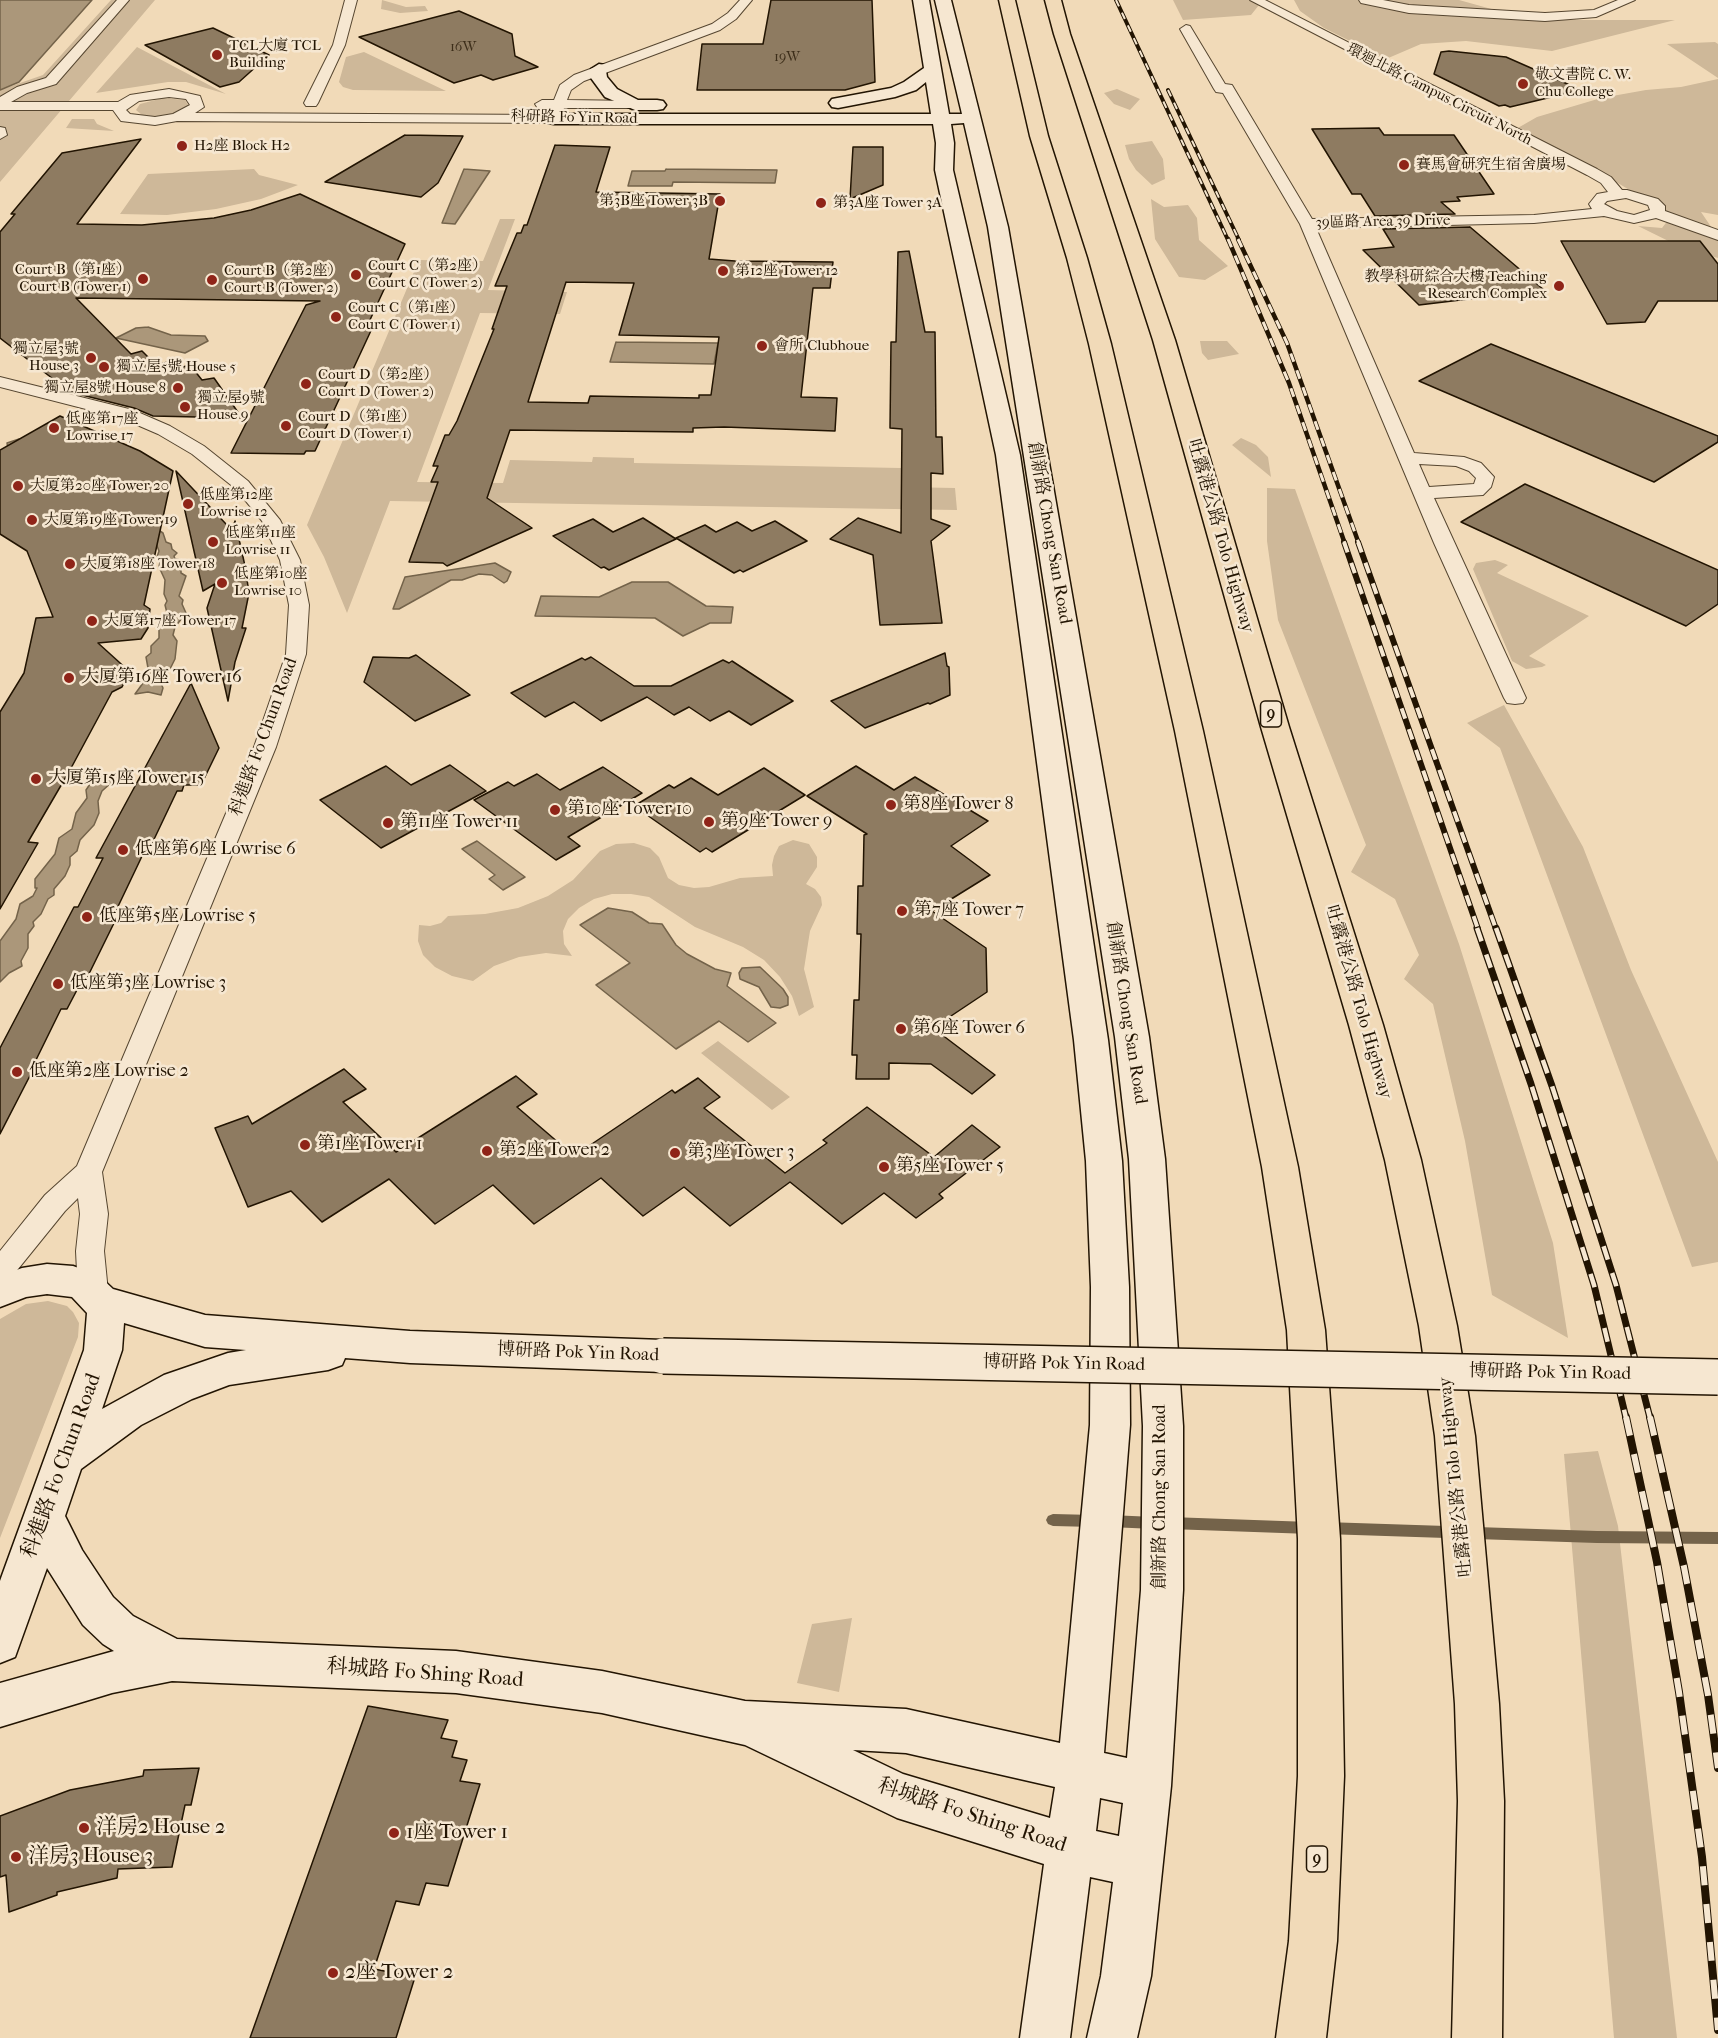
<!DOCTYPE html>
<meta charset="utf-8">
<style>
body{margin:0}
canvas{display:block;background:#f1dab8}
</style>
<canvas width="1718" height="2038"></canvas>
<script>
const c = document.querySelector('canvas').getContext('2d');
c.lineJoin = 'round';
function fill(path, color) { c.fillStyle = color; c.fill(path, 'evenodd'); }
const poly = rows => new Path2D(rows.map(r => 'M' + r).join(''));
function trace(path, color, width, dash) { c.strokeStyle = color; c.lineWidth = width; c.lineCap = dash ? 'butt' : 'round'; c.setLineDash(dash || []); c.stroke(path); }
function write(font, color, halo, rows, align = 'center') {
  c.font = font + ' "IM FELL French Canon","Noto Serif TC",serif'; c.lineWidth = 5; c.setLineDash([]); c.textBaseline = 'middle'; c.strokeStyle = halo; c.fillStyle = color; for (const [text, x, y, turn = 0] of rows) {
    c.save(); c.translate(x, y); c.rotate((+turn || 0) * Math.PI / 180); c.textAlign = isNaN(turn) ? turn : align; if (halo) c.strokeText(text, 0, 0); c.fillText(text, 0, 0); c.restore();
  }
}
fill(poly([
 [111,0,155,0,0,182,0,90,43,75],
 [382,0,406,7,425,6,428,11,400,13,381,9],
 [1173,0,1263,0,1251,15,1183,20],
 [1294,0,1459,0,1531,20,1675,20,1552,51,1466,41,1421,44,1386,59,1324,28,1300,11],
 [1715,42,1718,44,1718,78,1667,44],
 [137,47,226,94,186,82,168,82,96,93],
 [364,52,446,91,353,90,343,87,339,82,346,57],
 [1718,79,1718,215,1701,212,1718,237,1718,258,1711,256,1711,262,1638,226,1662,228,1672,215,1594,169,1516,129,1537,117,1601,98,1646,90,1681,87],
 [1117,89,1140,99,1130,110,1114,104,1104,93],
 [163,98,185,100,189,106,175,114,158,117,142,115,136,110,140,104],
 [72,119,94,119,97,124,114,131,66,128],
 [1152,141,1163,159,1165,179,1152,185,1136,170,1129,159,1125,145],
 [254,169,259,175,298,185,261,199,216,209,167,215,120,214,148,174],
 [1151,199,1164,207,1188,205,1197,218,1199,240,1228,266,1205,280,1179,277,1155,239],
 [500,219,515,219,488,290,567,292,560,314,480,313,417,482,503,483,510,460,592,462,593,457,634,458,634,463,901,468,902,487,955,488,957,510,390,501,347,613,324,557,307,525,419,260,483,261],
 [1200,341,1227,341,1239,354,1208,360,1202,353],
 [1241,438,1256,445,1268,457,1271,477,1232,445],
 [1267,488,1295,489,1459,944,1553,1243,1568,1338,1492,1295,1465,1141,1433,1004,1404,979,1419,955,1395,899,1351,872,1366,845,1278,620,1267,541],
 [1495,560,1508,565,1497,573,1589,616,1529,656,1546,665,1542,667,1526,669,1512,661,1473,569,1476,563],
 [1504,705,1583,847,1631,970,1718,1162,1718,1262,1692,1267,1500,748,1467,723],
 [793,840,809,844,817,857,817,867,806,884,815,889,821,897,822,905,810,931,804,969,814,1007,799,1016,792,996,780,977,764,960,743,947,695,927,649,897,631,894,612,894,594,899,579,908,568,919,563,931,564,944,572,956,546,953,519,957,494,966,473,981,452,976,435,967,423,955,418,941,419,925,430,926,441,923,448,916,485,914,518,908,548,896,573,880,600,851,616,844,634,843,650,848,659,857,668,878,679,885,694,888,709,887,740,878,773,876,772,865,774,856,779,846],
 [718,1041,790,1097,772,1110,701,1053],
 [48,1301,67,1306,73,1312,79,1323,78,1337,0,1538,0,1319,26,1304],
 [1598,1451,1618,1526,1677,2038,1614,2038,1564,1454],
 [852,1618,839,1692,797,1683,812,1624]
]), '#ceb899');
const water = poly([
 [0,0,92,0,19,82,0,90,0,0],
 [464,169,490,171,455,224,442,223,464,169],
 [666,169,777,170,775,183,673,182,672,186,628,186,632,171,665,171,666,169],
 [148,327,171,335,205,336,208,341,185,353,116,338,136,328,148,327],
 [616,342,718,343,714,364,610,362,616,342],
 [19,439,163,533,166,542,171,544,172,549,177,553,174,556,175,559,181,560,181,573,186,576,179,596,183,600,182,604,186,613,175,627,173,635,177,641,175,659,169,671,159,679,163,688,161,695,148,692,135,694,146,679,148,668,146,657,151,653,151,646,159,638,159,628,168,617,165,605,167,601,164,594,165,580,159,567,160,562,157,557,159,551,155,541,8,449,7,443,19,439],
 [495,563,511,572,507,581,504,583,492,575,479,574,462,580,451,580,399,609,393,609,405,577,495,563],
 [632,582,668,582,706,606,733,607,731,623,710,623,683,636,655,618,535,616,541,596,599,597,632,582],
 [94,773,105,776,121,774,102,791,98,801,99,813,94,825,80,840,77,851,70,857,70,865,65,876,54,889,54,895,48,899,41,914,33,922,34,926,28,934,28,948,21,961,22,966,9,973,0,982,0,941,16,919,20,904,33,896,37,888,35,888,35,879,55,854,59,838,72,829,76,813,87,798,86,790,94,778,94,773],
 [477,841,525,877,503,890,489,879,495,875,462,849,477,841],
 [608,908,632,912,649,923,662,924,676,945,687,954,715,969,731,973,727,986,776,1023,748,1042,719,1021,676,1049,596,985,630,963,580,925,608,908],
 [760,967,783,989,788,997,788,1005,780,1008,771,1007,759,987,740,979,739,973,742,968,760,967]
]);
fill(water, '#ab977a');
trace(water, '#74634a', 1.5);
fill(poly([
 [1053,1514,1094,1515,1099,1517,1101,1521,1099,1525,1094,1527,1053,1526,1048,1524,1046,1520,1048,1516,1053,1514],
 [1110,1515,1154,1517,1159,1519,1161,1523,1159,1527,1154,1529,1110,1527,1105,1525,1103,1521,1105,1517,1110,1515],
 [1170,1517,1310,1522,1315,1524,1317,1528,1315,1532,1310,1534,1170,1529,1165,1527,1163,1523,1165,1519,1170,1517],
 [1325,1522,1597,1531,1718,1532,1718,1544,1597,1543,1325,1534,1320,1532,1318,1528,1320,1524,1325,1522]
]), '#74634a');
const building = poly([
 [771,0,872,0,875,82,845,90,697,90,702,44,763,44,771,0],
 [459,11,512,34,515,56,538,67,493,80,481,75,454,83,359,37,459,11],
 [213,28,269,55,239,82,220,87,145,45,213,28],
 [1449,51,1506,57,1581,90,1510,107,1505,105,1499,106,1434,74,1441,52,1449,51],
 [1379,128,1384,135,1454,135,1494,194,1457,197,1460,201,1441,202,1455,214,1375,216,1361,194,1352,194,1312,129,1379,128],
 [405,135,463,136,438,183,421,197,325,182,405,135],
 [141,139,77,224,142,225,214,218,251,210,300,194,405,244,369,322,375,322,315,451,306,451,304,454,231,453,306,305,320,301,76,298,131,354,142,351,153,362,157,361,159,364,173,361,179,368,190,365,202,380,214,378,242,418,153,416,134,408,70,392,0,338,0,232,15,214,11,214,62,153,141,139],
 [555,145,610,147,596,192,720,194,709,259,735,261,833,262,830,288,813,288,801,397,837,398,835,431,724,427,693,428,693,432,510,430,487,498,532,528,447,566,443,563,409,562,438,482,431,482,438,466,433,466,445,435,449,435,457,421,494,329,492,329,507,286,495,286,517,233,521,233,524,225,527,225,555,145],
 [566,282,634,283,619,335,719,337,711,395,699,395,699,398,590,396,588,403,528,402,566,282],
 [853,147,883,147,883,185,850,199,853,147],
 [1470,227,1544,290,1419,305,1363,250,1394,247,1383,229,1470,227],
 [1561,241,1700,241,1718,264,1718,301,1658,301,1645,322,1607,324,1561,241],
 [909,251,925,332,935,332,936,437,942,437,943,474,931,473,931,519,950,526,931,541,942,623,880,625,873,555,830,539,858,518,901,533,902,429,890,428,891,342,896,342,898,252,909,251],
 [1491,344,1718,436,1718,442,1654,482,1419,381,1491,344],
 [60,416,140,451,173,471,144,605,150,609,148,628,141,639,98,643,130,672,122,687,112,692,70,770,28,842,38,843,0,909,0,712,24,673,36,618,53,617,27,551,0,534,0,450,60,416],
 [176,471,226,524,231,533,235,521,245,566,249,593,242,628,246,628,235,662,228,701,207,608,215,584,203,591,176,471],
 [1525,484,1718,570,1718,604,1686,626,1461,522,1525,484],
 [643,518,676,539,609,570,604,567,601,568,553,536,593,519,613,532,643,518],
 [775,521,807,541,743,572,740,570,734,573,676,538,705,525,716,532,737,522,752,531,775,521],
 [945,653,947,666,949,667,950,695,930,704,928,703,865,728,831,701,945,653],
 [416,655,470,695,415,721,364,682,373,657,409,658,416,655],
 [591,657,634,686,671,686,723,660,729,663,732,661,793,701,751,725,729,711,710,721,689,707,674,715,647,697,601,721,574,702,545,717,511,693,582,658,585,660,591,657],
 [191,683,219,748,201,785,184,785,182,791,177,791,148,852,144,852,113,917,117,917,82,988,78,988,67,1009,61,1009,34,1064,36,1064,0,1134,0,1048,74,907,78,907,103,858,96,858,191,683],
 [450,765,486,791,381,848,320,800,386,766,411,785,450,765],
 [856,766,894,790,915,777,988,821,951,846,990,875,932,911,986,948,987,992,933,1028,995,1075,972,1094,931,1064,889,1063,889,1079,856,1079,857,1055,852,1055,854,1000,859,1000,861,934,857,934,858,886,863,886,864,835,867,834,807,796,856,766],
 [603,767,642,793,568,837,580,846,556,860,474,800,508,782,514,786,537,774,560,790,603,767],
 [764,768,805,795,712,852,706,848,700,852,634,806,669,785,674,788,691,778,718,795,764,768],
 [344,1069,366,1089,343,1102,396,1152,516,1076,537,1094,517,1107,574,1156,672,1090,675,1093,698,1078,720,1097,704,1108,785,1173,827,1143,823,1140,867,1107,934,1157,972,1125,1000,1147,939,1194,943,1198,916,1218,884,1193,842,1224,790,1182,730,1226,684,1187,643,1216,601,1178,534,1224,493,1185,435,1224,389,1179,322,1222,291,1191,248,1207,215,1128,248,1116,252,1124,344,1069],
 [368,1706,448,1720,441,1738,457,1741,452,1757,467,1760,460,1781,480,1784,448,1886,426,1883,419,1905,396,1901,374,1969,415,1977,396,2038,250,2038,368,1706],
 [199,1768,191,1805,185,1805,172,1867,118,1869,117,1878,57,1892,57,1895,9,1912,6,1875,0,1877,0,1816,70,1790,143,1776,144,1770,199,1768]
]);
fill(building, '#8e7b61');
trace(building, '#221402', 1.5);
const street = poly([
 [117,0,129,0,56,84,27,93,11,102,118,102,130,95,169,89,200,96,204,107,195,113,549,115,551,108,537,107,535,104,542,100,554,100,560,85,574,75,712,24,728,13,740,0,752,0,736,19,720,30,584,81,571,90,567,100,635,101,640,102,642,105,640,108,564,108,559,122,554,123,177,121,155,125,121,121,113,110,0,110,0,97,17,87,46,78,117,0],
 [169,97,186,99,190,105,173,114,155,117,130,114,126,110,139,101,169,97],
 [345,0,357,0,345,45,318,103,316,106,306,106,304,103,333,45,345,0],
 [1250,0,1265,0,1597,169,1611,177,1622,190,1627,190,1658,199,1665,206,1665,211,1718,230,1718,240,1656,218,1634,223,1604,216,1534,223,1316,228,1414,453,1464,457,1481,463,1494,477,1491,487,1483,495,1434,498,1526,698,1523,703,1515,704,1507,703,1504,698,1434,543,1300,224,1223,93,1216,92,1214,89,1180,29,1186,25,1190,26,1225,84,1232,85,1312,219,1534,215,1592,209,1589,204,1597,194,1608,192,1601,183,1587,175,1250,0],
 [1626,198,1648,205,1650,210,1634,215,1617,211,1604,204,1607,201,1626,198],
 [1419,464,1456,466,1469,471,1476,478,1474,484,1429,487,1419,464],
 [1359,0,1383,0,1409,5,1545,13,1594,10,1618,0,1635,0,1596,17,1545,21,1409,13,1361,3,1359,0],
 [0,127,5,128,7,135,0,139,0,127],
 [0,377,133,410,170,426,204,446,248,481,280,520,300,560,309,605,306,654,276,747,102,1172,108,1214,104,1251,108,1292,103,1300,93,1304,83,1300,78,1292,76,1251,80,1214,78,1198,65,1211,10,1279,0,1283,0,1251,45,1195,77,1166,254,747,286,654,289,605,280,560,262,521,236,489,192,454,158,434,121,418,0,387,0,377]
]);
const secondary = poly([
 [913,0,929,0,949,114,962,114,935,0,951,0,1008,227,1149,1037,1165,1159,1183,1426,1183,1590,1171,1786,1151,1976,1137,2038,1087,2038,1101,1976,1113,1882,1090,1877,1070,2038,1020,2038,1044,1864,897,1818,745,1745,602,1713,456,1693,172,1681,112,1693,0,1727,0,1683,114,1651,103,1644,83,1625,47,1568,15,1657,0,1663,0,1581,84,1350,87,1313,72,1297,47,1294,26,1297,0,1307,0,1276,22,1268,47,1264,73,1266,98,1275,113,1289,205,1315,410,1331,663,1340,677,1345,682,1356,677,1367,663,1372,410,1363,345,1358,342,1365,328,1370,229,1385,192,1399,141,1425,81,1469,65,1516,82,1550,113,1597,133,1616,177,1639,456,1651,602,1671,745,1701,906,1709,1060,1743,1090,1425,1091,1287,1086,1161,1074,1040,996,455,935,170,936,143,933,124,554,124,548,123,545,119,548,115,554,114,931,114,926,82,916,90,895,97,838,108,832,107,829,103,832,99,891,88,904,82,924,68,913,0],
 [964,123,988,227,1115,1037,1129,1159,1143,1426,1141,1590,1127,1758,1104,1753,1130,1425,1129,1287,1122,1161,1108,1040,1020,455,953,170,954,143,951,124,964,123],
 [124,1323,205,1347,246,1350,228,1353,164,1375,102,1409,122,1350,124,1323],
 [853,1750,906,1753,1055,1787,1050,1818,903,1774,853,1750],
 [1100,1798,1123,1803,1119,1836,1096,1831,1100,1798],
 [599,64,605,65,607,77,617,89,638,100,657,100,663,101,666,105,663,109,657,110,635,110,605,97,591,78,591,69,599,64]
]);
const highway = poly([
 [999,0,1015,0,1048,136,1087,258,1111,344,1203,731,1298,1167,1325,1330,1340,1539,1344,1776,1337,1941,1326,2038,1276,2038,1289,1941,1298,1776,1298,1539,1287,1330,1262,1167,1175,731,1089,344,1067,258,1030,136,999,0],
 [1045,0,1061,0,1070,34,1175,340,1289,727,1383,1025,1421,1160,1457,1326,1475,1436,1499,1704,1504,1801,1502,2038,1452,2038,1458,1801,1455,1704,1435,1436,1419,1326,1385,1160,1349,1025,1261,727,1153,340,1054,34,1045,0]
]);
trace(street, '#564630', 2);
trace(secondary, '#221402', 3);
trace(highway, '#221402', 3);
fill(street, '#f6e7d1');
fill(secondary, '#f6e7d1');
fill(highway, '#f1dab8');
const railFar4 = poly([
 [1116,0,1228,240],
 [1168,90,1239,240]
]);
const railFar3 = poly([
 [1228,239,1289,383,1345,544],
 [1238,239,1287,343,1359,544]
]);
const railFar2 = poly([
 [1344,542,1478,929],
 [1358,542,1496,929]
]);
const railFar1 = poly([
 [1477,928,1531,1084,1594,1285,1626,1418],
 [1496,928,1552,1086,1616,1285,1650,1418]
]);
const rail = poly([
 [1626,1417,1657,1562,1679,1692,1702,1857,1718,2030],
 [1650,1417,1684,1567,1708,1695,1718,1768]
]);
trace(railFar4, '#221402', 4);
trace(railFar3, '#221402', 4.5);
trace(railFar2, '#221402', 6);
trace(railFar1, '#221402', 7);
trace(rail, '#221402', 8);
trace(railFar4, '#f6e7d1', 2, [7]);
trace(railFar3, '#f6e7d1', 3, [9]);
trace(railFar2, '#f6e7d1', 4, [11]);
trace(railFar1, '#f6e7d1', 4.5, [14]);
trace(rail, '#f6e7d1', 6, [19]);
const secondaryBridge = poly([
 [663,1356,1718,1377]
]);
trace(secondaryBridge, '#221402', 38, []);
trace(secondaryBridge, '#f6e7d1', 35);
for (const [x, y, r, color] of [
 [217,55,6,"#8f2418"],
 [1523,84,6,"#8f2418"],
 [182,146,6,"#8f2418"],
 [1404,165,6,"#8f2418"],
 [720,201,6,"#8f2418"],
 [821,203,6,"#8f2418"],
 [723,271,6,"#8f2418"],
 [356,275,6,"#8f2418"],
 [143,279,6,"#8f2418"],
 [212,280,6,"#8f2418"],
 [1559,286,6,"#8f2418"],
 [336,317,6,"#8f2418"],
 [762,346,6,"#8f2418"],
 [91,358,6,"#8f2418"],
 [104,367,6,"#8f2418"],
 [306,384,6,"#8f2418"],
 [178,388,6,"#8f2418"],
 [185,407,6,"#8f2418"],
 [286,426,6,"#8f2418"],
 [54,428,6,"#8f2418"],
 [18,486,6,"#8f2418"],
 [188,504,6,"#8f2418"],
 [32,520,6,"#8f2418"],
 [213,542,6,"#8f2418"],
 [70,564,6,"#8f2418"],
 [222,583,6,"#8f2418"],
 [92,621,6,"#8f2418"],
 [69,678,6,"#8f2418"],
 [36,779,6,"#8f2418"],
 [891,805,6,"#8f2418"],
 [555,810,6,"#8f2418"],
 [709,822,6,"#8f2418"],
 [388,823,6,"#8f2418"],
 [123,850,6,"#8f2418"],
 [902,911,6,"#8f2418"],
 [87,917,6,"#8f2418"],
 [58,984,6,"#8f2418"],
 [901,1029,6,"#8f2418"],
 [17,1072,6,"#8f2418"],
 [305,1145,6,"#8f2418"],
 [487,1151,6,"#8f2418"],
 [675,1153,6,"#8f2418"],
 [884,1167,6,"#8f2418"],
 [84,1828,6,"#8f2418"],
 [394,1833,6,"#8f2418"],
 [16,1857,6,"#8f2418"],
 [333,1973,6,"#8f2418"]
]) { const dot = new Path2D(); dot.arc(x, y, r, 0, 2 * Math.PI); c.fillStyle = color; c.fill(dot); trace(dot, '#f6e7d1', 2); }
write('14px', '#3d2e1a', null, [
 ["16W",463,48],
 ["19W",787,58]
]);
write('15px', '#221402', '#f6e7d1', [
 ["TCL大廈 TCL",229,46],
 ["Building",229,63],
 ["敬文書院 C. W.",1535,75],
 ["Chu College",1535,92],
 ["H2座 Block H2",194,146],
 ["賽馬會研究生宿舍廣埸",1416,165],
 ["第3B座 Tower 3B",708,201,"right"],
 ["第3A座 Tower 3A",833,203],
 ["Court C（第2座）",368,266],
 ["Court C (Tower 2)",368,283],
 ["Court B（第1座）",131,270,"right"],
 ["Court B (Tower 1)",131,287,"right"],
 ["Court B（第2座）",224,271],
 ["Court B (Tower 2)",224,288],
 ["第12座 Tower 12",735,271],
 ["教學科研綜合大樓 Teaching",1547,277,"right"],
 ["- Research Complex",1547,294,"right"],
 ["Court C（第1座）",348,308],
 ["Court C (Tower 1)",348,325],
 ["會所 Clubhoue",774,346],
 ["獨立屋3號",79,349,"right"],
 ["House 3",79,366,"right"],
 ["獨立屋5號 House 5",116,367],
 ["Court D（第2座）",318,375],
 ["Court D (Tower 2)",318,392],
 ["獨立屋8號 House 8",166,388,"right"],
 ["獨立屋9號",197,398],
 ["House 9",197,415],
 ["Court D（第1座）",298,417],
 ["Court D (Tower 1)",298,434],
 ["低座第17座",66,419],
 ["Lowrise 17",66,436],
 ["大厦第20座 Tower 20",30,486],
 ["低座第12座",200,495],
 ["Lowrise 12",200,512],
 ["大厦第19座 Tower 19",44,520],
 ["低座第11座",225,533],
 ["Lowrise 11",225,550],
 ["大厦第18座 Tower 18",82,564],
 ["低座第10座",234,574],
 ["Lowrise 10",234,591],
 ["大厦第17座 Tower 17",104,621]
], 'left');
write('15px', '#221402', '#f6e7d1', [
 ["環迴北路 Campus Circuit North",1439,95,27],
 ["科研路 Fo Yin Road",574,118,1],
 ["39區路 Area 39 Drive",1383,222,-1]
]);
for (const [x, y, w] of [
 [1271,714,21],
 [1317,1859,21]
]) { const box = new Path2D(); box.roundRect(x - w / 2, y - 13, w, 26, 4.5); c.fillStyle = '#f6e7d1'; c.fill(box); trace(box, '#221402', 1.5); }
write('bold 16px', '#221402', null, [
 ["9",1271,714],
 ["9",1317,1859]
]);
write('18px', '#221402', '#f6e7d1', [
 ["創新路 Chong San Road",1049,533,80],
 ["吐露港公路 Tolo Highway",1220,536,74],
 ["科進路 Fo Chun Road",264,737,-70],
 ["吐露港公路 Tolo Highway",1358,1002,74],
 ["創新路 Chong San Road",1126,1013,81],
 ["博研路 Pok Yin Road",578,1353,2],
 ["博研路 Pok Yin Road",1064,1364,1],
 ["博研路 Pok Yin Road",1550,1373,1],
 ["吐露港公路 Tolo Highway",1456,1477,-96],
 ["創新路 Chong San Road",1161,1497,-90]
]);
write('18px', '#221402', '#f6e7d1', [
 ["大厦第16座 Tower 16",81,678],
 ["大厦第15座 Tower 15",48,779],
 ["第8座 Tower 8",903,805],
 ["第10座 Tower 10",567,810],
 ["第9座 Tower 9",721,822],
 ["第11座 Tower 11",400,823],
 ["低座第6座 Lowrise 6",135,850],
 ["第7座 Tower 7",914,911],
 ["低座第5座 Lowrise 5",99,917],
 ["低座第3座 Lowrise 3",70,984],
 ["第6座 Tower 6",913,1029],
 ["低座第2座 Lowrise 2",29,1072],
 ["第1座 Tower 1",317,1145],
 ["第2座 Tower 2",499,1151],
 ["第3座 Tower 3",687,1153],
 ["第5座 Tower 5",896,1167]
], 'left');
write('21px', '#221402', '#f6e7d1', [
 ["科進路 Fo Chun Road",62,1466,-70],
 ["科城路 Fo Shing Road",425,1674,4],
 ["科城路 Fo Shing Road",972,1816,18]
]);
write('21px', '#221402', '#f6e7d1', [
 ["洋房2 House 2",96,1828],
 ["1座 Tower 1",406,1833],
 ["洋房3 House 3",28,1857],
 ["2座 Tower 2",345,1973]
], 'left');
</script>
